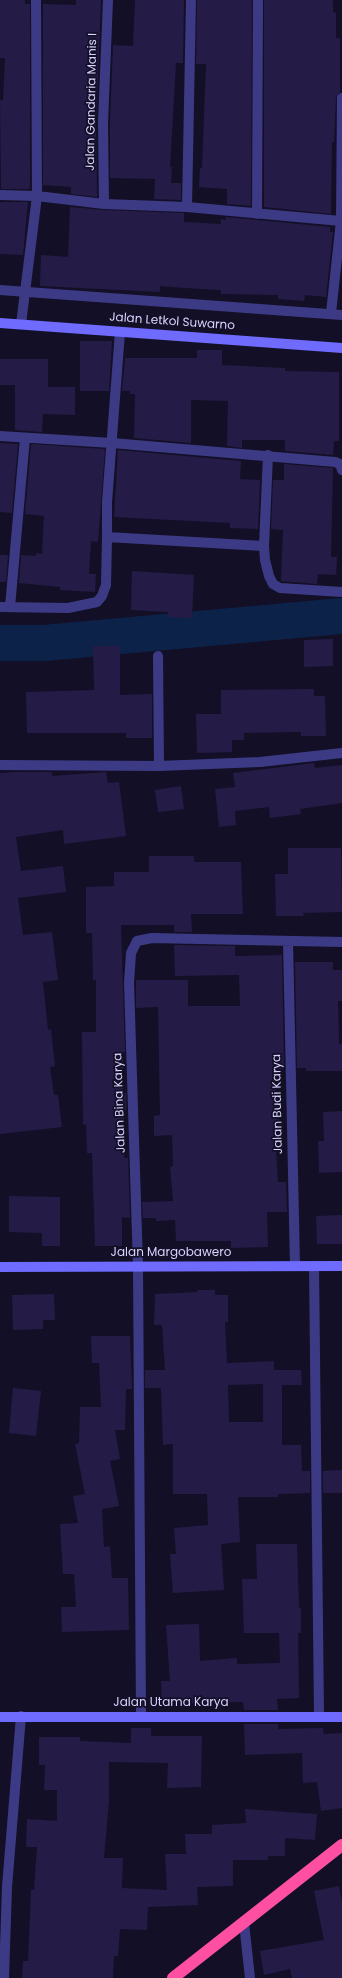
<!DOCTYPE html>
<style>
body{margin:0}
canvas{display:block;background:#130f26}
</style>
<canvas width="342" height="1978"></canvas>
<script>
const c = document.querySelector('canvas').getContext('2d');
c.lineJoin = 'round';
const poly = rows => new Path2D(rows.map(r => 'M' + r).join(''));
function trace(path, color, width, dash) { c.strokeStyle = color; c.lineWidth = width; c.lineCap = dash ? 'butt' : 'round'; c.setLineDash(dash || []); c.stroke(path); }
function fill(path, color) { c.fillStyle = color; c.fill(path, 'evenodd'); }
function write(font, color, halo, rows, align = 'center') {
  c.font = font + ' Poppins,sans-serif'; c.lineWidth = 3.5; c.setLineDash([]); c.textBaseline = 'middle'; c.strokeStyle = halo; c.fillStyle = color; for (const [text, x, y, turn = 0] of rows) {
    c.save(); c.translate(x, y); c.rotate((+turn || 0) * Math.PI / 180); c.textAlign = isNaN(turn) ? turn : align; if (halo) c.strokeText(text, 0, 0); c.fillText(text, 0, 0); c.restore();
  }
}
trace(poly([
 [0,643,44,643,342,616]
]), '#0c2248', 36);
fill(poly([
 [0,0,25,0,25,4,30,4,30,185,29,189,1,189,0,100,3,100,5,58,0,58],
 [76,0,101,0,96,123,97,197,71,194,71,187,43,185,43,4,76,5],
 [135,0,184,0,183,63,176,63,170,167,172,167,171,183,181,183,181,200,154,199,155,179,110,178,110,123,113,45,133,46],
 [197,0,252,0,251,206,227,204,227,189,199,187,200,168,202,168,206,64,196,64],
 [264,0,333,0,333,12,336,13,336,38,340,38,340,92,336,98,334,142,332,142,331,214,264,207],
 [0,202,28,202,23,255,0,254],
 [70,207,104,210,184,213,184,222,221,224,221,219,226,220,226,217,330,227,330,232,333,232,326,297,305,295,304,301,278,299,278,295,221,294,221,290,185,288,160,286,160,292,40,286,41,255,68,257],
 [80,341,112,341,109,391,80,391],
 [197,350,222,350,222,365,285,368,285,371,339,372,339,441,334,441,333,455,285,451,285,440,242,440,242,448,227,446,228,401,191,400,191,443,134,438,135,394,130,394,130,391,122,391,125,358,197,358],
 [0,359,48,359,48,387,75,387,75,415,43,414,42,432,15,430,15,385,0,385],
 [0,443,18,444,12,513,0,512],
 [31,444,105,449,98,542,91,541,89,574,96,574,95,592,60,590,60,587,19,583,21,555,36,556,36,553,42,554,44,516,25,514],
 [118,450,241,461,240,479,260,480,258,529,230,528,230,523,114,517],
 [284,464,333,468,331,557,337,557,336,575,318,574,317,584,281,581,283,530,271,529,273,480,284,480],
 [0,555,8,555,6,582,0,582],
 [132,571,194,575,192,618,168,617,168,612,131,610],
 [333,639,333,666,304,667,304,640],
 [93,646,120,646,120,695,152,694,152,738,126,738,126,733,27,733,26,692,94,690],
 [314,689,314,696,325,696,326,736,301,736,301,732,244,733,244,740,232,740,232,752,197,753,196,714,221,714,221,690],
 [314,763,315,768,342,765,342,803,300,809,301,814,270,818,269,807,235,811,236,825,219,827,215,789,235,787,233,773],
 [17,772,52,772,52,776,106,772,108,783,119,782,126,836,64,844,63,830,16,837,21,871,63,866,66,892,18,898,23,935,52,932,58,980,43,982,48,1030,51,1029,55,1066,50,1067,54,1095,58,1095,62,1127,0,1134,0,773],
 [181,786,184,809,158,812,155,790],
 [288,848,341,848,342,912,303,913,304,916,276,916,275,874,288,874],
 [149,856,194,856,194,862,241,862,243,914,191,914,192,932,174,932,174,925,121,925,125,1052,123,1052,123,1093,126,1093,126,1110,124,1110,124,1158,128,1158,130,1218,122,1217,122,1246,95,1246,92,1153,87,1153,86,1124,83,1125,82,1032,96,1032,96,980,93,980,92,933,86,933,86,887,114,886,114,872,149,872],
 [174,945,235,946,235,956,282,955,284,1069,274,1069,279,1134,275,1134,278,1182,286,1182,287,1212,267,1212,268,1247,231,1248,231,1241,176,1241,175,1220,156,1221,156,1218,143,1218,142,1202,173,1201,170,1167,173,1166,172,1135,154,1136,154,1116,160,1115,158,1007,136,1008,136,980,188,980,188,1006,240,1006,239,975,175,976],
 [295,962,333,962,333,970,342,970,342,1001,338,1001,339,1044,342,1044,342,1071,306,1071,306,1068,297,1068],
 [342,1111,342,1172,319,1173,318,1141,324,1141,323,1112],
 [9,1196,60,1197,60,1246,42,1246,42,1233,9,1232],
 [342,1215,342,1244,317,1244,316,1216],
 [197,1290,215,1290,215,1295,228,1295,228,1322,225,1322,227,1363,274,1361,274,1370,301,1370,302,1385,282,1385,282,1445,301,1445,302,1471,310,1471,310,1493,278,1494,278,1497,238,1497,240,1542,221,1544,224,1590,173,1593,170,1554,176,1554,174,1528,208,1525,207,1494,173,1494,173,1444,163,1445,161,1388,145,1388,145,1370,165,1370,162,1325,154,1325,155,1294,197,1292],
 [263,1384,263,1422,229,1422,228,1385],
 [54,1294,55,1320,43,1320,43,1329,13,1330,12,1295],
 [91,1336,130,1336,132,1389,126,1389,125,1430,115,1430,120,1459,110,1461,119,1506,102,1509,104,1547,110,1546,112,1578,128,1578,129,1630,62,1632,61,1607,76,1607,74,1574,63,1574,60,1524,78,1523,73,1496,85,1494,75,1444,79,1443,80,1407,101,1407,99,1363,92,1363],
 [13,1388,41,1391,36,1436,9,1433],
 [342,1470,342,1493,323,1493,323,1471],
 [256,1544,297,1544,299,1608,301,1608,301,1633,298,1633,299,1698,277,1699,278,1710,244,1710,243,1702,162,1704,161,1681,170,1681,166,1625,199,1624,200,1661,237,1658,237,1664,280,1663,279,1633,244,1633,242,1579,257,1579],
 [244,1724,278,1724,278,1729,323,1728,324,1734,342,1733,342,1808,321,1811,317,1782,303,1783,302,1753,245,1755],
 [131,1728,151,1728,151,1736,202,1736,201,1787,167,1788,168,1763,109,1762,109,1801,104,1858,123,1858,122,1888,167,1890,165,1854,186,1854,185,1834,212,1834,212,1825,246,1823,245,1809,317,1814,315,1840,285,1838,285,1856,268,1856,268,1860,233,1860,233,1886,197,1887,198,1905,148,1907,147,1930,120,1929,118,1956,114,1956,113,1978,22,1978,23,1961,28,1961,31,1890,34,1890,37,1847,26,1847,27,1819,57,1821,57,1790,44,1790,45,1765,39,1765,39,1737,80,1737,80,1741,131,1743],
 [339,1886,342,1902,342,1978,292,1978,290,1969,264,1975,260,1951,324,1940,314,1891]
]), '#241b47');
trace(poly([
 [0,195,37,196,104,204,187,207,341,221],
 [104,204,103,123,108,0],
 [187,207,191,0],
 [257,214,258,0],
 [0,290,342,315],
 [331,313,341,221,342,98],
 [21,324,37,196,36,0],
 [120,332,107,502,107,537,264,546,265,560,269,576,273,584,280,588,342,592],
 [0,436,112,443,335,462,340,464,342,470],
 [264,546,268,455],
 [0,607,68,608,97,602,102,596,106,585,107,537],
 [10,607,25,438],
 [158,656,159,766],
 [0,765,159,766,260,762,342,753],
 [288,941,295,1266],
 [314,1266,319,1716],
 [141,1716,138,1266,129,983,131,953,137,941,152,938,342,942],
 [244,1923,250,1978],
 [4,1978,7,1887,21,1716]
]), '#3d3a85', 10);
trace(poly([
 [0,323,342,348],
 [0,1267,342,1266],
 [0,1717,342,1717]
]), '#6f6bff', 10);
trace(poly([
 [173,1978,342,1845]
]), '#ff4fa3', 12);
write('12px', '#d9d4ff', '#130f26', [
 ["Jalan Gandaria Manis I",92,102,-89],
 ["Jalan Letkol Suwarno",172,322,4],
 ["Jalan Bina Karya",120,1103,-92],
 ["Jalan Budi Karya",278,1104,-91],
 ["Jalan Margobawero",171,1253],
 ["Jalan Utama Karya",171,1703]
]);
</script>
